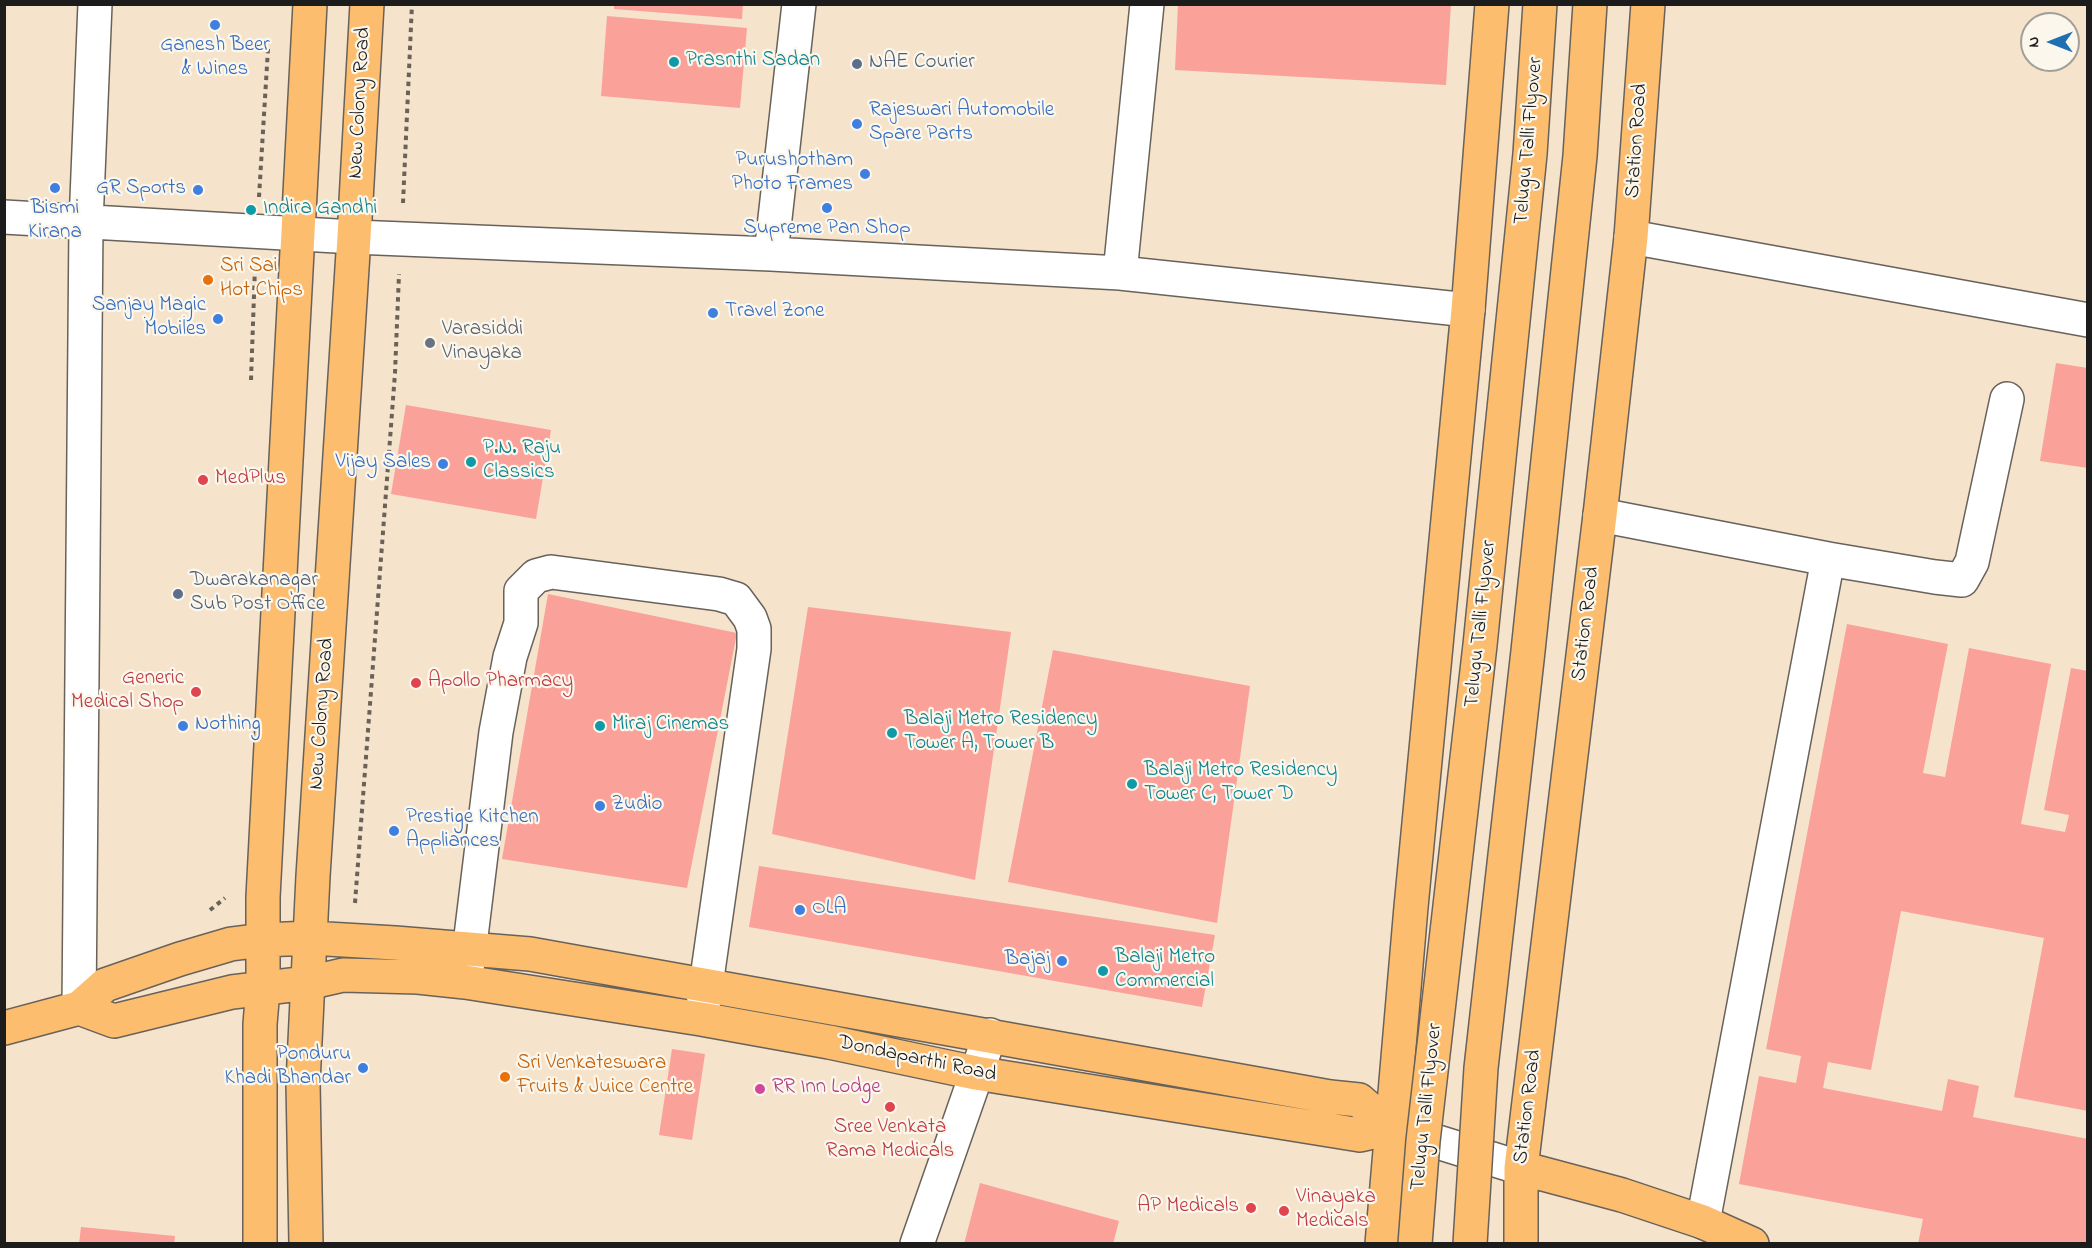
<!DOCTYPE html>
<style>
body{margin:0}
#map{position:relative;width:2092px;height:1248px;overflow:hidden;background:#f6e3cc;font-family:"Indie Flower",sans-serif}
canvas{display:block}
.frame{position:absolute;inset:0;border:6px solid #1c1c1c;pointer-events:none}
.north{position:absolute;left:2020px;top:12px;width:60px;height:60px;box-sizing:border-box;background:#fbf7ec;border:2px solid #a29f99;border-radius:50%;rotate:270deg;font-size:16px;font-weight:700;line-height:24px;text-align:center;color:#1c1c1c}
.north::after{content:'';display:block;margin:auto;width:21px;height:27px;background:#1f6fb2;clip-path:polygon(50% 0,100% 100%,50% 72%,0 100%)}
</style>
<div id="map">
<canvas width="2092" height="1248"></canvas>
<div class="frame"></div>
<div class="north">N</div>
</div>
<script>
const c = document.querySelector('canvas').getContext('2d');
c.lineJoin = 'round';
function fill(path, color) { c.fillStyle = color; c.fill(path, 'evenodd'); }
const poly = rows => new Path2D(rows.map(r => 'M' + r).join(''));
function trace(path, color, width, dash) { c.strokeStyle = color; c.lineWidth = width; c.lineCap = dash ? 'butt' : 'round'; c.setLineDash(dash || []); c.stroke(path); }
function write(font, color, halo, rows, align = 'center') {
  c.font = font + ' "Indie Flower",sans-serif'; c.lineWidth = 4.5; c.setLineDash([]); c.textBaseline = 'middle'; c.strokeStyle = halo; c.fillStyle = color; for (const [text, x, y, turn = 0] of rows) {
    c.save(); c.translate(x, y); c.rotate((+turn || 0) * Math.PI / 180); c.textAlign = isNaN(turn) ? turn : align; if (halo) c.strokeText(text, 0, 0); c.fillText(text, 0, 0); c.restore();
  }
}
fill(poly([
 [614,4,743,4,742,19,614,9],
 [1178,4,1451,4,1446,85,1175,70],
 [607,16,747,28,740,108,601,96],
 [2056,363,2088,368,2088,468,2040,461],
 [406,405,551,430,536,519,391,494],
 [548,594,737,633,687,888,502,859],
 [808,607,1011,632,975,880,772,834],
 [1847,624,1948,644,1923,773,1945,777,1969,648,2051,664,2021,824,2065,832,2069,815,2044,810,2071,668,2088,671,2088,1111,2014,1097,2044,938,1901,911,1871,1070,1828,1062,1823,1088,1942,1111,1948,1079,1979,1086,1973,1117,2088,1139,2088,1244,1918,1244,1923,1219,1739,1184,1759,1076,1796,1083,1801,1056,1766,1049],
 [1053,650,1250,686,1217,923,1008,882],
 [759,866,1215,935,1202,1007,749,927],
 [672,1049,705,1054,692,1140,659,1135],
 [980,1183,1119,1221,1113,1244,964,1244],
 [81,1227,175,1236,174,1244,79,1244]
]), '#faa19a');
const minor = poly([
 [799,4,771,254,1120,273],
 [1147,4,1120,273,1468,310],
 [4,217,354,237,771,254],
 [1631,237,2088,320],
 [1600,515,1828,559,1703,1222],
 [1828,559,1935,577,1962,580,1972,562,2007,399],
 [466,977,496,732,510,657,521,623,521,591,536,576,551,572,719,594,736,599,750,618,754,629,754,649,702,1013],
 [79,1008,86,223,95,4],
 [1396,1129,1521,1168],
 [917,1244,990,1035]
]);
const major = poly([
 [79,1008,105,985,180,959,231,944,263,940,310,938,395,943,530,954,1330,1097,1359,1100,1391,1128],
 [4,1028,79,1008,114,1021,232,992,308,983,343,975,418,977,465,982,701,1019,829,1042,976,1073,1360,1135,1391,1128],
 [1521,1168,1622,1195,1703,1222,1752,1244],
 [260,1244,260,1024,263,989,263,897,310,4],
 [306,1244,303,1083,306,1021,313,876,354,237,367,4],
 [1382,1244,1411,907,1468,310,1492,4],
 [1521,1244,1521,1168,1600,515,1631,237,1648,4]
]);
trace(minor, '#68625a', 36);
trace(major, '#68625a', 36);
trace(poly([
 [259,197,268,49],
 [403,203,412,4],
 [251,380,255,267],
 [355,903,395,373,399,274],
 [210,910,225,898]
]), '#68625a', 4, [4.5, 4.5]);
trace(minor, '#fff', 33);
trace(major, '#fcbd6f', 33);
const majorBridge = poly([
 [1415,1244,1423,1141,1480,645,1530,154,1540,4],
 [1470,1244,1481,1068,1528,651,1580,156,1590,4]
]);
trace(majorBridge, '#68625a', 36, []);
trace(majorBridge, '#fcbd6f', 33);
for (const [x, y, r, color] of [
 [215,25,6,"#3f7fe0"],
 [674,62,6,"#0f9aa8"],
 [857,64,6,"#5c6f8a"],
 [857,124,6,"#3f7fe0"],
 [865,174,6,"#3f7fe0"],
 [55,188,6,"#3f7fe0"],
 [198,190,6,"#3f7fe0"],
 [827,208,6,"#3f7fe0"],
 [251,210,6,"#0f9aa8"],
 [208,280,6,"#e8710a"],
 [713,313,6,"#3f7fe0"],
 [218,319,6,"#3f7fe0"],
 [430,343,6,"#6b7280"],
 [471,462,6,"#0f9aa8"],
 [443,464,6,"#3f7fe0"],
 [203,480,6,"#e0444e"],
 [178,594,6,"#5c6f8a"],
 [416,683,6,"#e0444e"],
 [196,692,6,"#e0444e"],
 [183,726,6,"#3f7fe0"],
 [600,726,6,"#0f9aa8"],
 [892,733,6,"#0f9aa8"],
 [1132,784,6,"#0f9aa8"],
 [600,806,6,"#3f7fe0"],
 [394,831,6,"#3f7fe0"],
 [800,910,6,"#3f7fe0"],
 [1062,961,6,"#3f7fe0"],
 [1103,971,6,"#0f9aa8"],
 [363,1068,6,"#3f7fe0"],
 [505,1077,6,"#e8710a"],
 [760,1089,6,"#d1479c"],
 [890,1107,6,"#e0444e"],
 [1251,1208,6,"#e0444e"],
 [1284,1211,6,"#e0444e"]
]) { const dot = new Path2D(); dot.arc(x, y, r, 0, 2 * Math.PI); c.fillStyle = color; c.fill(dot); trace(dot, '#fbf7ec', 2); }
write('21px', '#366cbe', '#fbf7ec', [
 ["Ganesh Beer",215,47,"center"],
 ["& Wines",215,71,"center"],
 ["Rajeswari Automobile",869,112],
 ["Spare Parts",869,136],
 ["Purushotham",853,162,"right"],
 ["Photo Frames",853,186,"right"],
 ["GR Sports",186,190,"right"],
 ["Bismi",55,210,"center"],
 ["Kirana",55,234,"center"],
 ["Supreme Pan Shop",827,230,"center"],
 ["Sanjay Magic",206,307,"right"],
 ["Mobiles",206,331,"right"],
 ["Travel Zone",725,313],
 ["Vijay Sales",431,464,"right"],
 ["Nothing",195,726],
 ["Zudio",612,806],
 ["Prestige Kitchen",406,819],
 ["Appliances",406,843],
 ["OLA",812,910],
 ["Bajaj",1050,961,"right"],
 ["Ponduru",351,1056,"right"],
 ["Khadi Bhandar",351,1080,"right"]
], 'left');
write('21px', '#0d838f', '#fbf7ec', [
 ["Prasnthi Sadan",686,62],
 ["Indira Gandhi",263,210],
 ["P.N. Raju",483,450],
 ["Classics",483,474],
 ["Balaji Metro Residency",904,721],
 ["Tower A, Tower B",904,745],
 ["Miraj Cinemas",612,726],
 ["Balaji Metro Residency",1144,772],
 ["Tower C, Tower D",1144,796],
 ["Balaji Metro",1115,959],
 ["Commercial",1115,983]
], 'left');
write('21px', '#4e5e75', '#fbf7ec', [
 ["NAE Courier",869,64],
 ["Dwarakanagar",190,582],
 ["Sub Post Office",190,606]
], 'left');
write('21px', '#1c1c1c', '#fbf7ec', [
 ["New Colony Road",361,103,-87],
 ["Telugu Talli Flyover",1530,141,-85],
 ["Station Road",1638,141,-86],
 ["Telugu Talli Flyover",1482,624,-84],
 ["Station Road",1587,624,-83],
 ["New Colony Road",323,714,-86],
 ["Dondaparthi Road",917,1060,12],
 ["Telugu Talli Flyover",1428,1107,-84],
 ["Station Road",1529,1107,-83]
]);
write('21px', '#c56008', '#fbf7ec', [
 ["Sri Sai",220,268],
 ["Hot Chips",220,292],
 ["Sri Venkateswara",517,1065],
 ["Fruits & Juice Centre",517,1089]
], 'left');
write('21px', '#5b616d', '#fbf7ec', [
 ["Varasiddi",442,331],
 ["Vinayaka",442,355]
], 'left');
write('21px', '#be3a42', '#fbf7ec', [
 ["MedPlus",215,480],
 ["Generic",184,680,"right"],
 ["Medical Shop",184,704,"right"],
 ["Apollo Pharmacy",428,683],
 ["Sree Venkata",890,1129,"center"],
 ["Rama Medicals",890,1153,"center"],
 ["Vinayaka",1296,1199],
 ["Medicals",1296,1223],
 ["AP Medicals",1239,1208,"right"]
], 'left');
write('21px', '#b23c85', '#fbf7ec', [
 ["RR Inn Lodge",772,1089]
], 'left');
</script>
